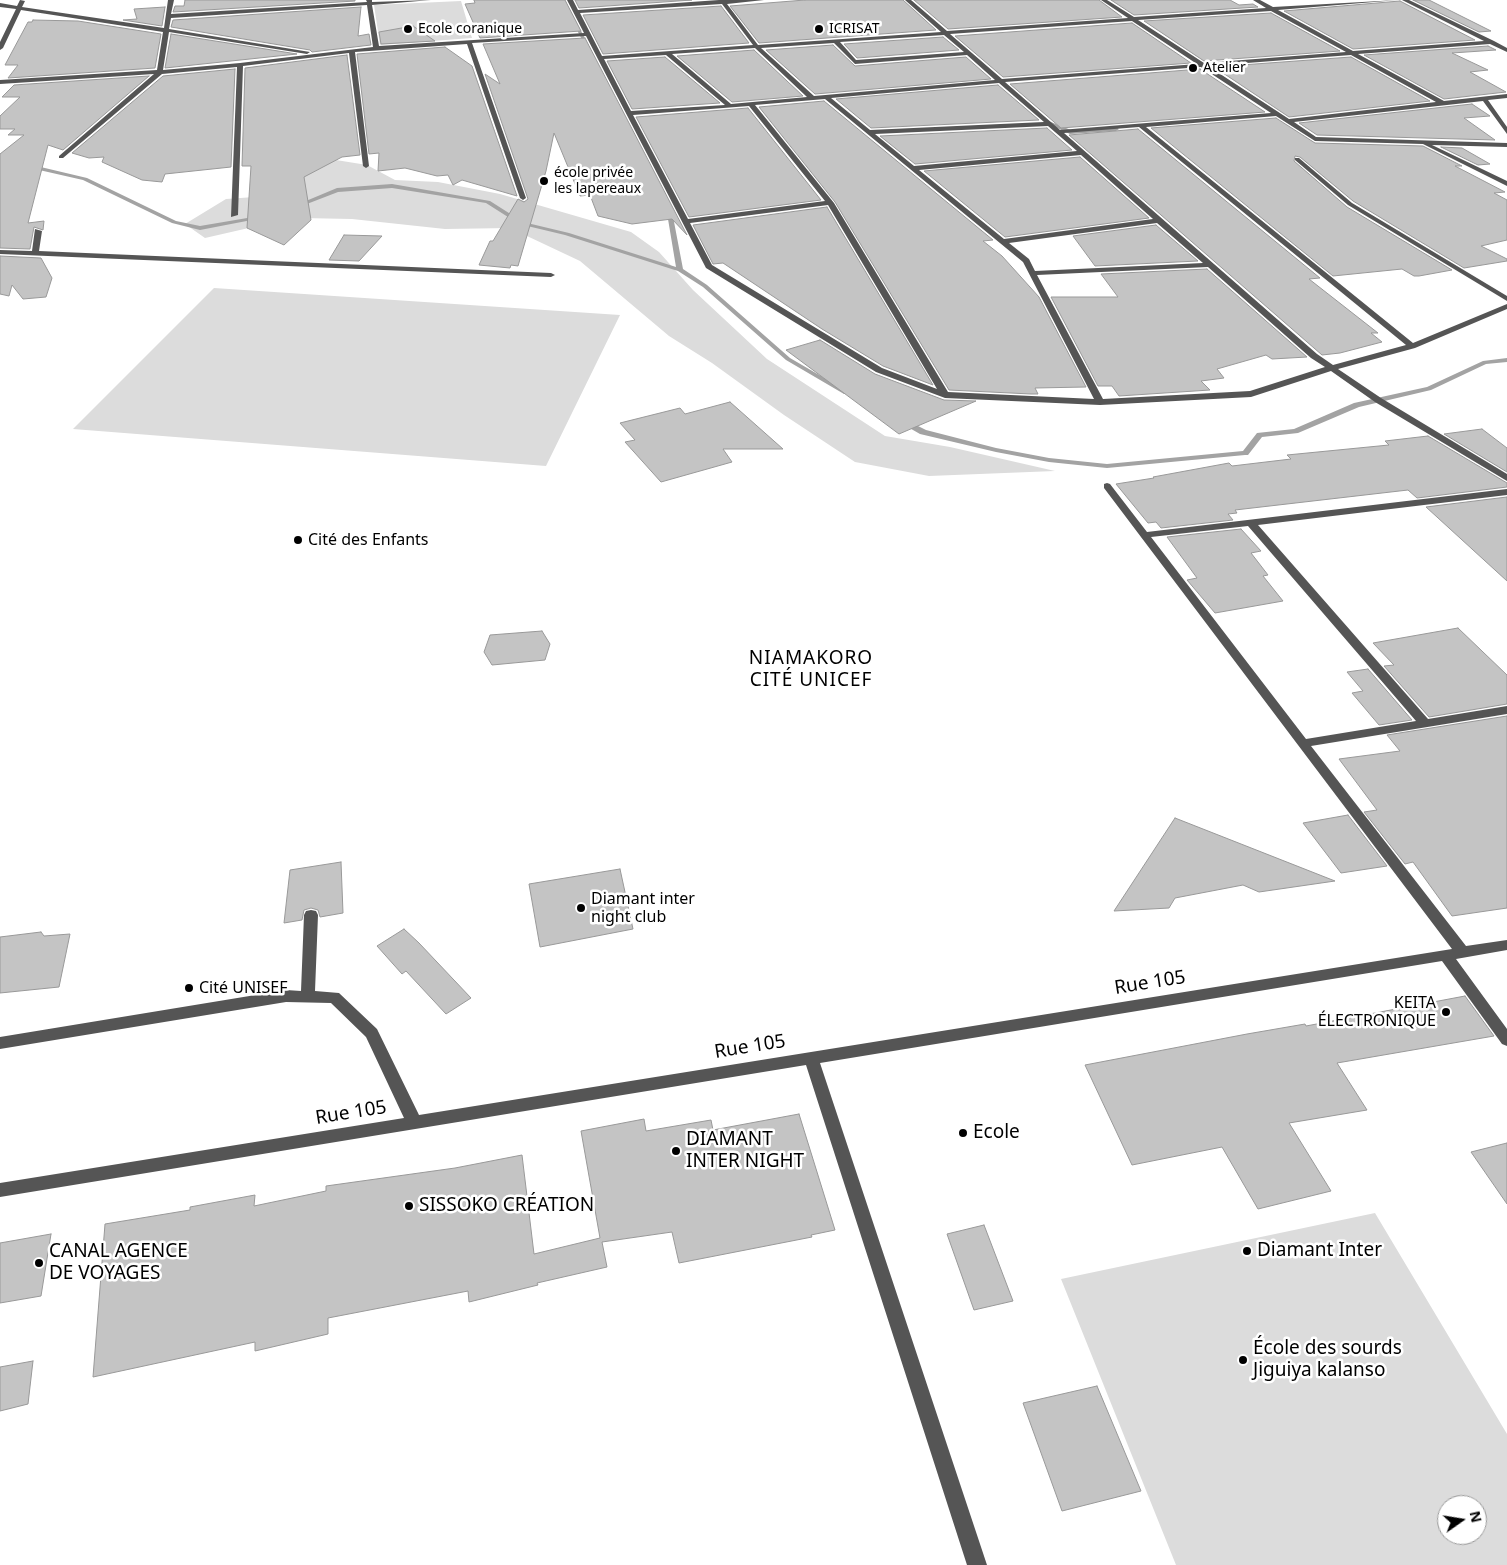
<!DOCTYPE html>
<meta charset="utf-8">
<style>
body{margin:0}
#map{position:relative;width:1507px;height:1565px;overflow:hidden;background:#fff;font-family:"Noto Sans",sans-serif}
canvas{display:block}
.north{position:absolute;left:1437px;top:1495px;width:50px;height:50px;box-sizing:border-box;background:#fff;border:1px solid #999;border-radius:50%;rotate:77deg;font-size:14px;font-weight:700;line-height:20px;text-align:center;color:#000}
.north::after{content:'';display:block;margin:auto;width:18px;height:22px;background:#000;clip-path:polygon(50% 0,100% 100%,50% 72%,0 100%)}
</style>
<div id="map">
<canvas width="1507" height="1565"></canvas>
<div class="north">N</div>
</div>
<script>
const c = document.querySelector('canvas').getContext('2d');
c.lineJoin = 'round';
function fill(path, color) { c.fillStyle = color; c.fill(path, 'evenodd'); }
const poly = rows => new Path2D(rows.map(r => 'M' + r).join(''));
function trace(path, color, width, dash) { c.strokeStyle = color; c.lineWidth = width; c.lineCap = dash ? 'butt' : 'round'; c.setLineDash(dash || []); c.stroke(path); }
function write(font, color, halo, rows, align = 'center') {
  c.font = font + ' "Noto Sans",sans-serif'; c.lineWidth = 5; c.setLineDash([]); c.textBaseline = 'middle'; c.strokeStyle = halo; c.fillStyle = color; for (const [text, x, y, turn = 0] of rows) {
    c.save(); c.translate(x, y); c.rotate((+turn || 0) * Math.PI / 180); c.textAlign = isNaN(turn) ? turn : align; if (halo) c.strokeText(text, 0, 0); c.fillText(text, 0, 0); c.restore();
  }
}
fill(poly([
 [461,1,472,38,380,45,374,5],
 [336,160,367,165,395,180,438,182,500,194,631,232,659,252,693,290,767,359,885,436,950,447,1055,471,929,476,855,462,784,415,712,363,669,336,580,261,510,228,445,229,352,219,301,218,288,219,205,238,185,224,226,199,269,196,312,170],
 [214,288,620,315,546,466,73,429],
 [1375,1213,1507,1434,1507,1565,1176,1565,1061,1279],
 [1447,1505,1477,1505,1477,1535,1447,1535]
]), '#dcdcdc');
fill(poly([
 [561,0,565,0,591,50,587,49,561,0],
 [1046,120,1071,130,1116,127,1119,129,1116,131,1070,134,1044,122,1046,120],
 [28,164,87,178,176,221,200,226,259,216,262,218,200,230,172,223,83,180,26,167,26,165,28,164],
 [392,184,490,201,523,222,569,233,676,267,666,207,671,206,683,269,707,285,790,358,850,393,844,394,786,360,703,287,678,271,565,235,519,224,486,203,392,188,338,192,299,207,294,206,337,188,392,184],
 [1507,358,1507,362,1486,364,1431,390,1359,407,1298,433,1262,437,1248,455,1245,455,1107,468,1049,462,996,452,920,434,899,422,906,420,926,430,996,448,1049,458,1107,464,1243,451,1257,433,1294,429,1354,403,1427,387,1483,361,1507,358]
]), '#a3a3a3');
const building = poly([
 [185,0,355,0,355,1,173,12,175,6,184,6,185,0],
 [474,0,565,0,581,31,480,38,465,4,475,3,474,0],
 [575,0,692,0,579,8,575,0],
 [805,0,903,0,936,30,759,43,730,6,805,0],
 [914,0,1099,0,1122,17,948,29,914,0],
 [1111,0,1230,0,1239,5,1253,4,1258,7,1134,15,1111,0],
 [1413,0,1429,0,1491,31,1479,32,1413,0],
 [1400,1,1475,40,1353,49,1284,11,1400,1],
 [721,6,749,43,603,54,583,15,721,6],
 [165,7,162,26,123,20,137,19,134,9,165,7],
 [361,7,358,36,369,34,371,45,312,52,310,50,171,27,173,20,361,7],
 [1271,13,1340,51,1204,61,1144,21,1271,13],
 [33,20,78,21,161,34,155,68,8,78,18,65,5,65,28,22,32,22,33,20],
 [1132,23,1191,63,1003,77,955,36,1132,23],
 [413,26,435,41,381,44,379,32,413,26],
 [171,34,297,54,165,68,171,34],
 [943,37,959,50,857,58,844,44,943,37],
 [585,38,687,235,672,219,632,224,598,216,590,195,580,196,554,133,546,171,518,266,511,265,510,268,479,265,490,241,493,241,518,199,524,202,528,199,485,74,500,84,483,44,585,38],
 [833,45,855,66,966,57,991,79,815,94,766,50,833,45],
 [1488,46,1496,50,1452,53,1488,70,1470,72,1506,92,1444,99,1364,55,1488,46],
 [445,47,472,66,517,196,462,180,453,185,448,175,437,176,405,168,378,171,379,153,369,154,357,54,445,47],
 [754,50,803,96,732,102,677,56,754,50],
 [347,55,360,155,342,157,304,177,311,220,284,245,247,228,251,166,242,166,245,68,347,55],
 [665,57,720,103,632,109,607,61,665,57],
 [1351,57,1430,101,1289,117,1214,67,1351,57],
 [235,69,231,167,165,174,162,182,142,180,102,162,104,157,89,158,72,153,163,76,235,69],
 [1200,69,1265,112,1061,128,1010,84,1200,69],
 [149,76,63,150,48,145,28,223,44,221,43,230,34,227,30,249,0,248,0,154,24,135,8,135,15,129,0,129,0,116,20,97,2,97,14,85,149,76],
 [998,85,1039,120,871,128,836,99,998,85],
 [824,101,993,240,983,241,1002,256,1039,297,1086,387,1035,388,1038,394,1031,394,949,390,835,202,759,107,824,101],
 [1472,104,1490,116,1464,118,1495,140,1317,135,1299,123,1472,104],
 [748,108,821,200,689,217,636,117,748,108],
 [1276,118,1315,143,1423,146,1462,166,1455,166,1505,192,1494,193,1507,200,1507,240,1481,246,1507,259,1507,261,1464,268,1353,201,1300,157,1295,156,1294,161,1347,207,1452,270,1419,276,1414,276,1402,269,1333,276,1151,128,1276,118],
 [1047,128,1072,150,915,164,880,136,1047,128],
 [1138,129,1320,278,1309,279,1378,333,1371,333,1382,342,1340,353,1322,355,1069,135,1138,129],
 [1441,147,1462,148,1490,164,1478,165,1441,147],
 [1080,157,1149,218,1005,237,924,171,1080,157],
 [827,207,933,385,883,366,822,329,723,263,713,264,693,225,827,207],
 [1156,225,1198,261,1095,266,1073,236,1156,225],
 [344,235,382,236,359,261,329,260,344,235],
 [0,256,41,258,52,278,46,297,23,299,12,285,9,296,0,294,0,256],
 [1207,269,1307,357,1272,359,1266,355,1217,369,1224,378,1201,381,1210,390,1119,396,1112,386,1098,386,1051,297,1118,297,1101,274,1207,269],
 [820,340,875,374,944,400,976,401,899,434,786,350,820,340],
 [730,402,783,449,723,449,732,462,661,482,625,442,635,440,620,423,680,408,685,414,730,402],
 [1482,429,1507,448,1507,472,1444,434,1482,429],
 [1428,436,1507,483,1507,487,1417,498,1408,490,1235,510,1237,513,1228,514,1233,520,1161,528,1156,522,1148,523,1116,484,1154,478,1153,477,1229,463,1232,466,1291,459,1287,455,1389,445,1385,441,1428,436],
 [1507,497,1507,581,1426,507,1507,497],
 [1241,529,1261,551,1251,553,1268,575,1263,576,1283,601,1215,613,1187,580,1197,578,1167,537,1241,529],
 [1458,628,1507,675,1507,704,1429,717,1384,666,1394,665,1373,643,1458,628],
 [542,631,550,644,545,660,492,665,484,652,490,635,542,631],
 [1368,669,1412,720,1379,725,1352,693,1363,691,1347,672,1368,669],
 [1507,716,1507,908,1452,916,1413,862,1405,864,1364,812,1377,810,1339,759,1400,751,1387,735,1507,716],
 [1348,815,1387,866,1341,873,1303,823,1348,815],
 [1175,818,1335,881,1259,892,1243,885,1175,898,1169,908,1114,911,1175,818],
 [341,862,343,913,320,917,318,910,311,908,304,910,302,920,284,923,290,870,341,862],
 [620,869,633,929,540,947,529,884,620,869],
 [404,929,419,943,471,998,446,1014,406,971,402,974,377,946,404,929],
 [41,932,44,936,70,934,59,987,0,993,0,937,41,932],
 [1465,996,1494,1036,1337,1063,1367,1110,1289,1123,1331,1191,1258,1209,1222,1147,1132,1165,1085,1065,1247,1034,1305,1024,1306,1026,1465,996],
 [799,1114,835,1230,811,1235,812,1237,679,1263,672,1232,602,1242,607,1267,537,1283,538,1285,469,1302,468,1291,328,1318,328,1334,255,1351,255,1342,93,1377,105,1224,190,1210,190,1207,255,1195,254,1206,326,1191,326,1186,455,1168,522,1155,534,1254,600,1238,581,1131,644,1119,646,1131,711,1120,713,1130,799,1114],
 [1507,1143,1507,1204,1471,1152,1507,1143],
 [984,1225,1013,1301,974,1310,947,1234,984,1225],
 [51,1234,41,1296,0,1303,0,1243,51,1234],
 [33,1361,28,1404,0,1411,0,1367,33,1361],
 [1097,1386,1141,1491,1062,1511,1023,1403,1097,1386]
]);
fill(building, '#c4c4c4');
trace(building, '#999', 1);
fill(poly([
 [20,0,25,1,22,7,164,28,168,0,174,0,171,14,367,2,366,0,372,0,372,2,431,0,372,5,379,46,584,33,567,0,573,0,578,10,719,0,764,0,727,4,758,45,941,32,905,0,911,0,947,31,1128,18,1101,0,1107,0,1134,17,1266,8,1253,0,1260,0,1273,7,1398,0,1278,10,1353,51,1484,41,1402,0,1409,0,1494,41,1507,48,1507,52,1490,44,1358,54,1444,101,1507,94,1507,98,1488,100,1507,127,1507,134,1483,101,1294,122,1316,137,1507,143,1507,147,1432,145,1507,181,1507,186,1423,144,1315,141,1276,116,1146,127,1413,343,1507,304,1507,309,1415,348,1338,369,1381,398,1507,474,1507,481,1375,402,1331,371,1251,397,1100,405,945,398,876,372,706,268,586,36,472,43,526,198,523,200,520,198,467,44,355,52,369,166,366,168,363,166,349,53,243,66,238,215,231,217,237,67,162,74,63,158,59,158,59,156,154,74,0,84,0,80,157,70,163,32,21,10,3,48,0,50,0,42,16,9,0,7,0,3,17,6,20,0],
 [722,4,753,45,602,56,580,13,722,4],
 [367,5,373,47,240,63,163,70,169,32,307,54,310,52,169,29,171,18,367,5],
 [1271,11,1346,52,1204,63,1138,20,1271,11],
 [1132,21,1197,64,1002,79,950,34,1132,21],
 [944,35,964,52,856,60,840,42,944,35],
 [834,43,855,64,967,55,995,80,814,96,761,48,834,43],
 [755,48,807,97,731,104,672,54,755,48],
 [666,55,725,105,631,111,604,59,666,55],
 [1351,55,1436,102,1289,119,1208,66,1351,55],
 [1201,67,1271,113,1060,130,1005,82,1201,67],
 [999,83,1044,122,870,130,831,98,999,83],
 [825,99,1023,262,1094,399,948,392,834,203,755,105,825,99],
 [749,106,825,201,688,219,633,115,749,106],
 [1048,126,1077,151,914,166,875,134,1048,126],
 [1139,127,1406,345,1333,365,1317,354,1064,133,1139,127],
 [1081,155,1153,219,1004,239,919,170,1081,155],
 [828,205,937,389,882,368,712,265,690,223,828,205],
 [1157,223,1203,263,1035,271,1029,259,1009,243,1157,223],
 [1208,267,1311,358,1325,367,1250,391,1103,399,1037,275,1208,267],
 [1295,158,1299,158,1352,203,1507,296,1507,301,1348,205,1295,160,1295,158],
 [35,229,42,231,39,251,551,273,555,275,551,277,0,254,0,250,32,251,35,229],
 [1107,483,1110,484,1147,532,1507,489,1507,495,1258,525,1428,719,1507,706,1507,714,1311,746,1466,946,1507,940,1507,950,1456,959,1507,1029,1507,1046,1502,1044,1442,961,820,1063,987,1565,967,1565,806,1065,0,1197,0,1183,404,1118,366,1037,331,1003,286,1002,0,1049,0,1037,286,990,301,991,304,915,306,911,311,910,316,911,318,915,315,991,339,993,377,1029,419,1115,1452,949,1104,488,1104,484,1107,483],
 [1248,526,1416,721,1306,739,1151,537,1248,526]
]), '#555');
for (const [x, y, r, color] of [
 [408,29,5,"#000"],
 [819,29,5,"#000"],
 [1193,68,5,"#000"],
 [544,181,5,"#000"],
 [298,540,5,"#000"],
 [581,908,5,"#000"],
 [189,988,5,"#000"],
 [1446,1012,5,"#000"],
 [963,1133,5,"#000"],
 [676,1151,5,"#000"],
 [409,1206,5,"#000"],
 [1247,1251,5,"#000"],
 [39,1263,5,"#000"],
 [1243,1360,5,"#000"]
]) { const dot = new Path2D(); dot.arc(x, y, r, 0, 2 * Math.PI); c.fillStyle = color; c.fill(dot); trace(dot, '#fff', 2); }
write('14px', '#000', '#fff', [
 ["Ecole coranique",418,29],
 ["ICRISAT",829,29],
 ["Atelier",1203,68],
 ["école privée",554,173],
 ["les lapereaux",554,189]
], 'left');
write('16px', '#000', '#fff', [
 ["Cité des Enfants",308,540],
 ["Diamant inter",591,899],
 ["night club",591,917],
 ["Cité UNISEF",199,988],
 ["KEITA",1436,1003,"right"],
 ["ÉLECTRONIQUE",1436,1021,"right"]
], 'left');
c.letterSpacing = '1px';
write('19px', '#000', '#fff', [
 ["NIAMAKORO",811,659],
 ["CITÉ UNICEF",811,681]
]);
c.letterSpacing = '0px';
write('19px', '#000', '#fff', [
 ["Rue 105",1150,983,-9],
 ["Rue 105",750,1047,-9],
 ["Rue 105",351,1113,-9]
]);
write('19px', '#000', '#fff', [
 ["Ecole",973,1133],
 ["DIAMANT",686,1140],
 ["INTER NIGHT",686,1162],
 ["SISSOKO CRÉATION",419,1206],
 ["Diamant Inter",1257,1251],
 ["CANAL AGENCE",49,1252],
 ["DE VOYAGES",49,1274],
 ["École des sourds",1253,1349],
 ["Jiguiya kalanso",1253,1371]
], 'left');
</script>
